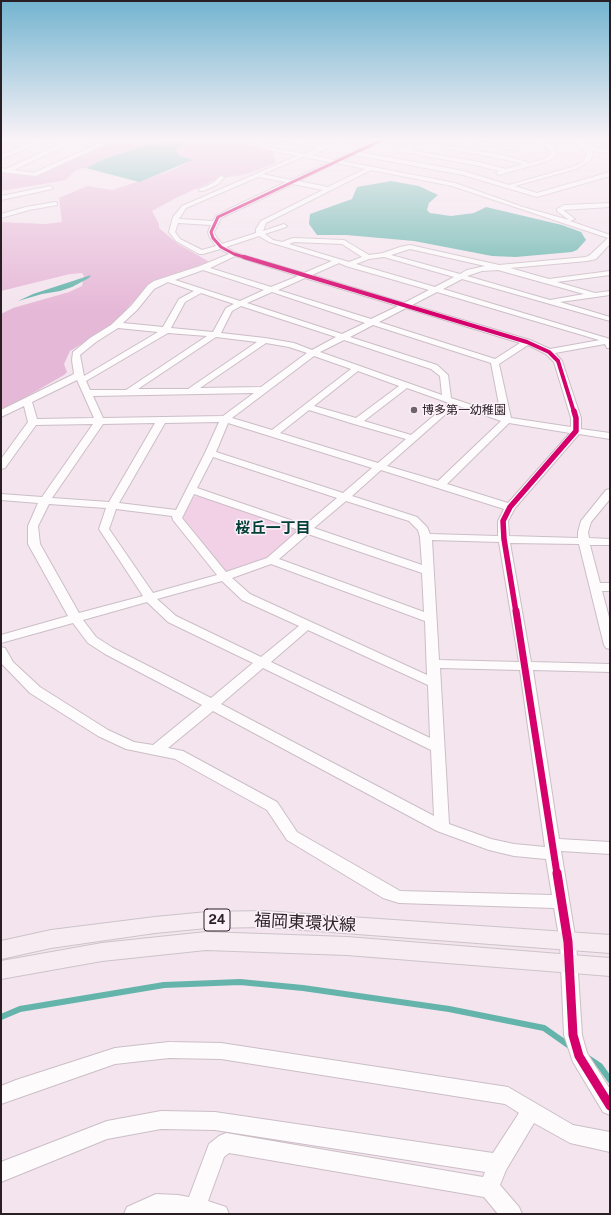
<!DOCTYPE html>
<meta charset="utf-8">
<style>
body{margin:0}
#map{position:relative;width:611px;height:1215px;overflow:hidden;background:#f4e4ee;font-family:"Public Sans",sans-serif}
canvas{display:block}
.frame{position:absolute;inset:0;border:2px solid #281e24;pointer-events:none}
</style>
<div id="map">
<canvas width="611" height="1215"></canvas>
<div class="frame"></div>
</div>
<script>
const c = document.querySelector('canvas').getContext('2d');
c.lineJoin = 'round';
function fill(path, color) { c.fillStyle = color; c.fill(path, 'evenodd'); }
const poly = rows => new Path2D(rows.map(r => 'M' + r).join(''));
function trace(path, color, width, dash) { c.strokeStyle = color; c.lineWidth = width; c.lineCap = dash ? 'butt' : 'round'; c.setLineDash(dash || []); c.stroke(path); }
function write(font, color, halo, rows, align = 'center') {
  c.font = font + ' "Public Sans","Noto Sans JP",sans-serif'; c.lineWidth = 3; c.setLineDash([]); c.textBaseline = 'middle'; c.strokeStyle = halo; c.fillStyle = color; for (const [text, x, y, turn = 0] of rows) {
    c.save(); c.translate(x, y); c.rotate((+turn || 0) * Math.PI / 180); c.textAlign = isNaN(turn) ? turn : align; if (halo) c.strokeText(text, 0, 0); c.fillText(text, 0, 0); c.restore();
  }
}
fill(poly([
 [199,494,298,530,298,533,268,559,227,572,183,517,193,498]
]), '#f2d1e6');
fill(poly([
 [117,140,243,140,260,149,273,152,276,163,247,174,217,179,178,197,152,211,159,224,159,228,178,244,208,261,206,263,149,284,112,325,70,351,64,364,67,372,64,375,12,405,1,409,1,314,13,308,69,292,82,286,84,276,82,273,70,274,1,291,1,222,45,224,62,222,59,198,87,186,112,190,173,170,193,160,180,156,175,150,184,145,144,146,106,158,86,168,76,170,67,179,61,181,1,191,1,171,36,176]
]), '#e6b8d7');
fill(poly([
 [171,142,185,144,175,150,180,156,193,160,139,182,86,168,106,158,144,146],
 [391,181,419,186,438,195,429,203,427,210,430,213,451,216,474,213,486,207,562,225,581,232,586,240,577,250,572,252,516,257,492,256,414,241,346,235,317,235,309,224,310,214,352,199,357,187],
 [91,275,89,278,72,287,60,291,42,294,18,301,33,294]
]), '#65b4ac');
trace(poly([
 [1,1017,20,1009,164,985,240,982,303,988,449,1009,544,1028,571,1047],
 [588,1058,600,1066,610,1080]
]), '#65b4ac', 6);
const minor = poly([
 [1,140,5,140,1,142,1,140],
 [37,140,90,140,68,143,65,146,14,170,33,173,107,140,114,140,36,176,1,172,1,168,6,169,62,143,42,142,1,159,1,155,37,140],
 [248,140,255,140,272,148,305,154,318,148,283,140,292,140,323,146,338,140,345,140,312,155,335,160,378,140,385,140,360,152,464,171,509,185,572,167,583,162,587,153,572,140,578,140,588,147,610,149,610,153,591,151,593,153,590,161,576,169,515,186,537,193,610,172,610,176,537,197,463,175,355,155,342,161,455,183,523,207,569,220,557,211,557,209,564,205,610,203,610,207,563,210,575,219,570,221,610,235,610,244,596,259,587,261,510,268,549,279,610,271,610,275,557,282,595,293,610,291,610,295,560,302,610,317,610,321,462,279,443,289,610,339,610,348,607,348,605,344,555,353,562,361,581,418,581,429,610,433,610,439,579,434,515,508,508,521,509,536,578,538,578,532,581,521,606,490,610,489,610,499,591,522,588,532,589,538,610,539,610,545,590,545,600,583,610,583,610,591,602,591,610,621,610,649,606,648,604,645,579,544,510,543,531,662,610,664,610,672,533,670,559,839,610,842,610,854,561,851,576,942,582,1035,587,1053,610,1089,610,1115,603,1112,573,1062,564,1035,560,942,554,908,399,903,383,898,287,840,267,810,175,759,126,749,98,736,30,693,1,663,1,647,5,648,13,662,40,687,108,730,134,742,153,745,202,705,105,654,88,643,73,623,1,643,1,635,68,616,28,544,28,526,38,503,1,500,1,494,42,497,93,424,36,425,5,468,1,469,1,459,28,422,24,406,1,417,1,410,74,374,72,360,73,352,90,338,111,325,131,306,148,285,154,281,200,266,229,254,220,249,203,254,199,254,176,241,169,232,173,217,182,206,297,156,268,150,248,140],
 [303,157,330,162,291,180,263,174,303,157],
 [336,163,365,169,328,187,298,181,336,163],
 [371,170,452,186,608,238,590,255,586,257,499,265,410,245,400,247,383,253,369,255,344,240,293,238,282,242,273,240,265,234,286,227,287,226,284,224,263,231,266,223,371,170],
 [258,177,286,182,225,211,216,216,213,221,179,219,186,208,258,177],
 [293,184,323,190,261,221,256,229,256,233,222,244,216,237,214,232,221,218,293,184],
 [178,223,211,225,208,232,210,238,216,246,202,250,180,239,175,232,178,223],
 [259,236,269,242,332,261,304,273,236,253,226,247,259,236],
 [294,242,342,244,362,257,349,262,289,244,294,242],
 [410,249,485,266,467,270,460,274,391,255,410,249],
 [235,256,298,276,271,287,210,268,235,256],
 [384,257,454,277,435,287,356,264,369,259,384,257],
 [339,263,346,266,429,290,404,303,312,275,339,263],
 [203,270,264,290,240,301,175,280,203,270],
 [498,270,584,294,550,300,467,276,482,271,498,270],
 [305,278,398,306,371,319,278,290,305,278],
 [168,282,194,291,179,299,163,327,123,323,137,310,154,289,168,282],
 [272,292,365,323,342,334,247,303,272,292],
 [437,292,599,340,600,340,550,349,530,340,412,305,437,292],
 [201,293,234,304,226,308,213,332,171,328,185,302,201,293],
 [241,306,336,337,312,350,294,343,265,338,221,333,232,311,241,306],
 [406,308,520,343,495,359,379,322,406,308],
 [373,325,491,363,501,415,451,398,448,375,437,365,350,337,373,325],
 [118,328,158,332,84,376,80,355,96,342,118,328],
 [168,333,207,336,126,390,90,390,86,381,168,333],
 [216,337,257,342,188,389,138,389,216,337],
 [344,340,431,369,440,376,442,395,320,352,344,340],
 [266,343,289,347,307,353,261,387,200,388,266,343],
 [528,345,546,354,554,362,571,418,571,427,511,418,499,364,528,345],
 [314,356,351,369,272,430,232,418,314,356],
 [358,371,399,386,356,418,314,406,358,371],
 [77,380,94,418,37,419,32,402,77,380],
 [407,388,449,403,411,435,364,421,407,388],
 [254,393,223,416,103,418,93,396,254,393],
 [456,405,501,421,438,481,387,466,456,405],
 [309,410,354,424,406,439,378,463,280,433,309,410],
 [219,422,205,453,176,510,119,503,165,423,219,422],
 [155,423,109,502,52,498,103,424,155,423],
 [228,423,372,468,343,493,216,452,228,423],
 [509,423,570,433,508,503,447,484,509,423],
 [213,457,337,498,305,525,197,488,213,457],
 [381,470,504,509,498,521,498,536,430,534,427,527,417,517,352,496,381,470],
 [194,494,299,530,267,558,226,572,182,518,194,494],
 [346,501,409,521,418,530,420,537,422,565,314,528,346,501],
 [49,504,106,508,99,529,143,596,79,613,40,544,38,526,49,504],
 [116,509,172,516,173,520,217,575,153,593,109,529,116,509],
 [308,534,422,573,424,612,279,559,308,534],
 [432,540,499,542,519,662,439,660,432,540],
 [271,564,425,621,427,675,250,594,232,578,271,564],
 [222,581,242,600,299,626,261,657,176,616,157,599,222,581],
 [147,602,168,622,253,663,211,698,113,648,96,637,83,620,147,602],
 [308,630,428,685,430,738,271,662,308,630],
 [263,668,431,750,434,816,221,704,263,668],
 [440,668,520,670,545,847,514,844,491,839,449,824,440,668],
 [213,711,437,831,489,850,514,856,546,859,552,895,400,891,395,888,297,832,277,802,183,751,168,748,213,711],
 [415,140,421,140,410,150,479,162,506,169,523,164,502,159,445,148,448,146,503,155,530,163,544,159,551,154,550,151,537,140,543,140,555,149,557,155,548,161,499,175,496,173,499,171,479,166,405,152,399,153,398,152,401,149,410,145,415,140],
 [459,140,470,140,520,149,517,151,459,140],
 [220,176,225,177,217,185,203,191,199,191,199,189,213,183,220,176],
 [50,186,53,188,52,189,1,200,1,196,50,186],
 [55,202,57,203,57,205,29,210,1,218,1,214,26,207,55,202],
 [169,1042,221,1043,508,1087,573,1125,610,1132,610,1152,570,1143,534,1123,506,1170,500,1185,519,1207,522,1214,498,1214,484,1197,229,1153,224,1157,208,1201,226,1207,229,1214,124,1214,127,1207,156,1194,178,1195,189,1197,209,1144,219,1136,226,1133,483,1177,485,1172,215,1130,161,1129,107,1139,1,1182,1,1162,107,1121,161,1111,215,1112,493,1153,519,1113,505,1104,221,1059,169,1058,115,1064,1,1104,1,1086,16,1080,115,1048,169,1042]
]);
const major = poly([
 [264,911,610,935,610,953,264,927,207,928,155,933,51,948,1,959,1,941,51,930,155,917,207,912,264,911],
 [206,932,347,937,610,958,610,976,347,955,206,950,102,961,1,979,1,961,102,943,206,932]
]);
trace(minor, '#cbbec6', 2);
trace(major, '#ccc4c9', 2);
fill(minor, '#fdfbfc');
fill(major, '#f6ecf2');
trace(poly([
 [247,258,234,254,221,247,213,238,211,232,218,217,382,140]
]), '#d6006c', 3);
trace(poly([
 [244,257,527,342,549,352,558,361,574,412]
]), '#d6006c', 4);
trace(poly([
 [516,612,504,539,503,521,510,507,576,431,576,418,574,411]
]), '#d6006c', 5.5);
trace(poly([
 [516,611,557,874]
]), '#d6006c', 7);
trace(poly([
 [557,873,568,942,573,1035,579,1056,610,1106]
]), '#d6006c', 9);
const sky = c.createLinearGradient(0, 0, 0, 310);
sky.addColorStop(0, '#73b4d0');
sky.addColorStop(0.45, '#faf3f7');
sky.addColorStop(1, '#faf3f700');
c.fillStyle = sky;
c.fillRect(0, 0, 611, 310);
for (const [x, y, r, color] of [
 [414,410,4,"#6f636b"]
]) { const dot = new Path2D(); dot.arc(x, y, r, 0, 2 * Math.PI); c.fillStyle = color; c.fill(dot); trace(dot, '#fcf1f8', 1.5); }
write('12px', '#281e24', '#fcf1f8', [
 ["博多第一幼稚園",422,410]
], 'left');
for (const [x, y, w] of [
 [217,920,26]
]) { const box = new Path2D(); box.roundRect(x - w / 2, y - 11, w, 22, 3); c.fillStyle = '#fcf1f8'; c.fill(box); trace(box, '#281e24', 1); }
write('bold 13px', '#281e24', null, [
 ["24",217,920]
]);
write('bold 15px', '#003e36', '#fcf1f8', [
 ["桜丘一丁目",273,528]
]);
write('17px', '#281e24', '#fcf1f8', [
 ["福岡東環状線",305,923,3]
]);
</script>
